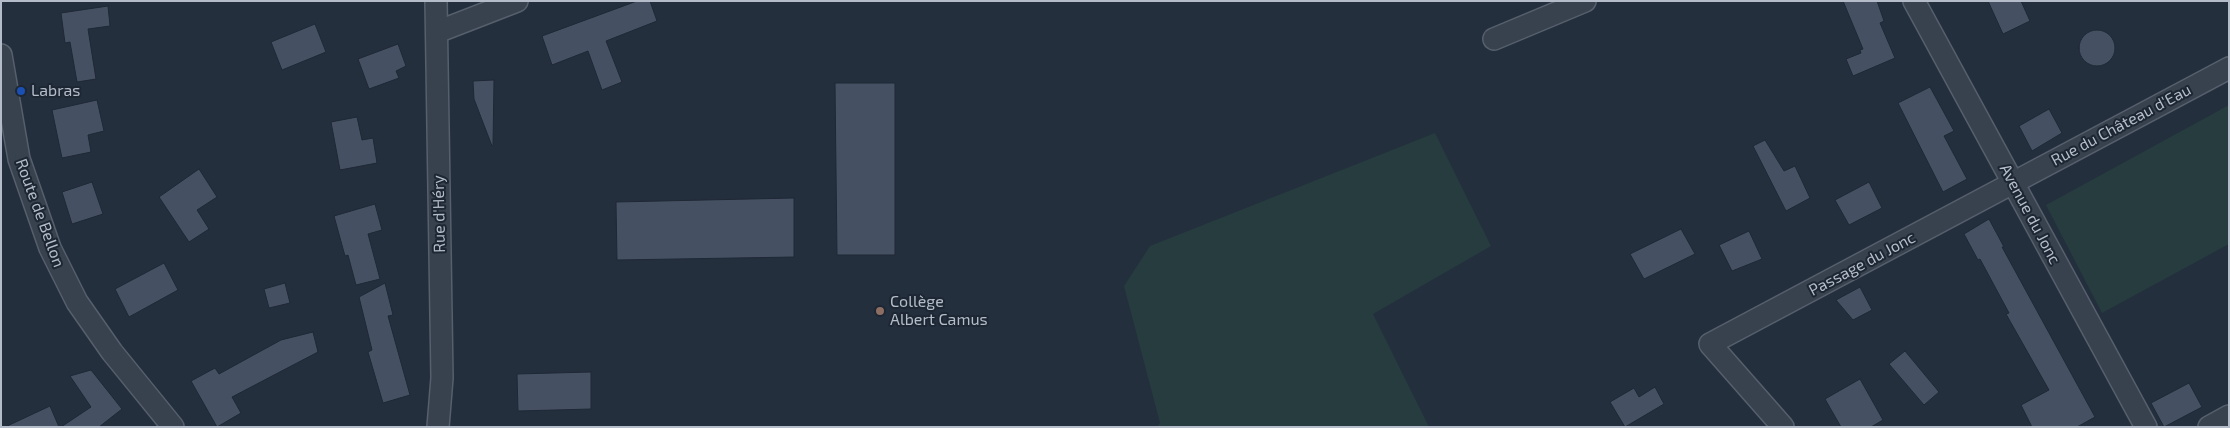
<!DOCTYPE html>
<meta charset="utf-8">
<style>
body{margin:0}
#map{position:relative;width:2230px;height:428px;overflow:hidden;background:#242f3e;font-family:"Exo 2",sans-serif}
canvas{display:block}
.frame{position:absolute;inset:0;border:2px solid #b4bcc9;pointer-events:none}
</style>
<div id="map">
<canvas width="2230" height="428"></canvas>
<div class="frame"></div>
</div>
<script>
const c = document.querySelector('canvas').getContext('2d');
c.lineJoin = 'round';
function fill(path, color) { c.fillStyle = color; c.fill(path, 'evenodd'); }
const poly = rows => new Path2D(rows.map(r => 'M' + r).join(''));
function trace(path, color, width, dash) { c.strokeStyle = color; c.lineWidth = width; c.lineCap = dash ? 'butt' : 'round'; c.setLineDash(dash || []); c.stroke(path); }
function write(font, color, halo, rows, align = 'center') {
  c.font = font + ' "Exo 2",sans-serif'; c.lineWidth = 4; c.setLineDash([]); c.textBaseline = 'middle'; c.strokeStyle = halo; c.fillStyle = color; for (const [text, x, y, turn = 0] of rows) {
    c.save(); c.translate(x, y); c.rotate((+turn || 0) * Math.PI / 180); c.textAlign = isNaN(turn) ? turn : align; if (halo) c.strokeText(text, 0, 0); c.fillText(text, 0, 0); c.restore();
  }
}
fill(poly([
 [2229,105,2229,244,2102,313,2046,205],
 [1435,133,1491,246,1373,314,1429,427,1157,427,1160,423,1124,286,1150,246]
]), '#263c3f');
const building = poly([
 [637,1,650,1,657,21,606,41,622,82,602,90,588,51,552,65,542,36,637,1],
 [1843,1,1877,1,1884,21,1880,23,1895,58,1853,76,1846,59,1861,53,1860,50,1863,49,1843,1],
 [1988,1,2021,1,2030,21,2003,34,1988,1],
 [108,6,110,26,88,29,96,79,77,82,70,42,65,43,61,13,108,6],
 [315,24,326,52,282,70,271,42,315,24],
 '2079 48a18 18 0 1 1 36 0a18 18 0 1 1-36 0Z',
 [398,44,406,66,396,71,399,78,369,89,358,59,398,44],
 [494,80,493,145,492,146,474,99,473,81,494,80],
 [835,83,895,83,895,255,837,255,835,83],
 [1930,87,1954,131,1944,136,1967,179,1943,192,1898,103,1930,87],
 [97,100,104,131,88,135,91,152,62,158,52,110,97,100],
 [2049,109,2062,133,2032,151,2019,126,2049,109],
 [357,117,362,140,373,138,377,163,340,170,331,122,357,117],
 [1765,140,1784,171,1795,166,1810,198,1786,211,1753,146,1765,140],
 [199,169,217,197,197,210,209,229,189,242,159,197,199,169],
 [92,182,103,214,72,224,62,192,92,182],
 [1869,182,1882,208,1849,225,1835,200,1869,182],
 [794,198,794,257,617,260,616,202,794,198],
 [375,204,382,230,368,234,380,279,356,285,348,255,345,256,334,216,375,204],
 [1989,219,2004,247,2002,247,2095,417,2077,427,2032,427,2021,405,2049,390,2006,314,2009,313,1980,259,1978,260,1964,234,1989,219],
 [1681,229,1695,254,1644,279,1630,254,1681,229],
 [1749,231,1762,259,1732,271,1719,245,1749,231],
 [164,263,178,290,129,317,115,289,164,263],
 [285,283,290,303,269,308,264,289,285,283],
 [385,283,393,315,388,316,410,395,383,403,368,352,372,350,359,297,385,283],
 [1860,287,1872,310,1853,320,1836,300,1860,287],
 [313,332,318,352,232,397,241,413,217,427,191,381,215,368,219,374,281,340,313,332],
 [1905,351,1939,392,1924,405,1889,364,1905,351],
 [91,370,122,409,99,427,61,427,91,407,70,376,91,370],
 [591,372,591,409,518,411,517,374,591,372],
 [1860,379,1883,420,1871,427,1841,427,1825,399,1860,379],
 [2189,383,2202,407,2164,427,2151,403,2189,383],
 [1655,387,1664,404,1625,427,1610,402,1634,388,1639,397,1655,387],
 [50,406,59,427,5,427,50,406]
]);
fill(building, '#455162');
trace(building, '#1f2835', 1);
const street = poly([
 [436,1,442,378,438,427],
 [1914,1,2146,427],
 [437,32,517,1],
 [1494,39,1585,1],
 [1,55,19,159,50,248,77,302,112,352,173,427],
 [1783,427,1710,344,2229,68],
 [2209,427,2229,416]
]);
trace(street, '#565f6c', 24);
trace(street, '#38414e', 21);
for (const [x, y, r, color] of [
 [21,91,5,"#1a4fb4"],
 [880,311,5,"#8d6e63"]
]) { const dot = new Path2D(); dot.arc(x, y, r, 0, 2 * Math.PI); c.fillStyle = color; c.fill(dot); trace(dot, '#1d2633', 2); }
write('16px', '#b4bcc9', '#1d2633', [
 ["Labras",31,91],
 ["Collège",890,302],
 ["Albert Camus",890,320]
], 'left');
write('16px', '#b4bcc9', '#1d2633', [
 ["Rue du Château d'Eau",2121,125,-28],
 ["Route de Bellon",40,213,70],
 ["Rue d'Héry",439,214,-91],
 ["Avenue du Jonc",2030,214,62],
 ["Passage du Jonc",1862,264,-28]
]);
</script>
